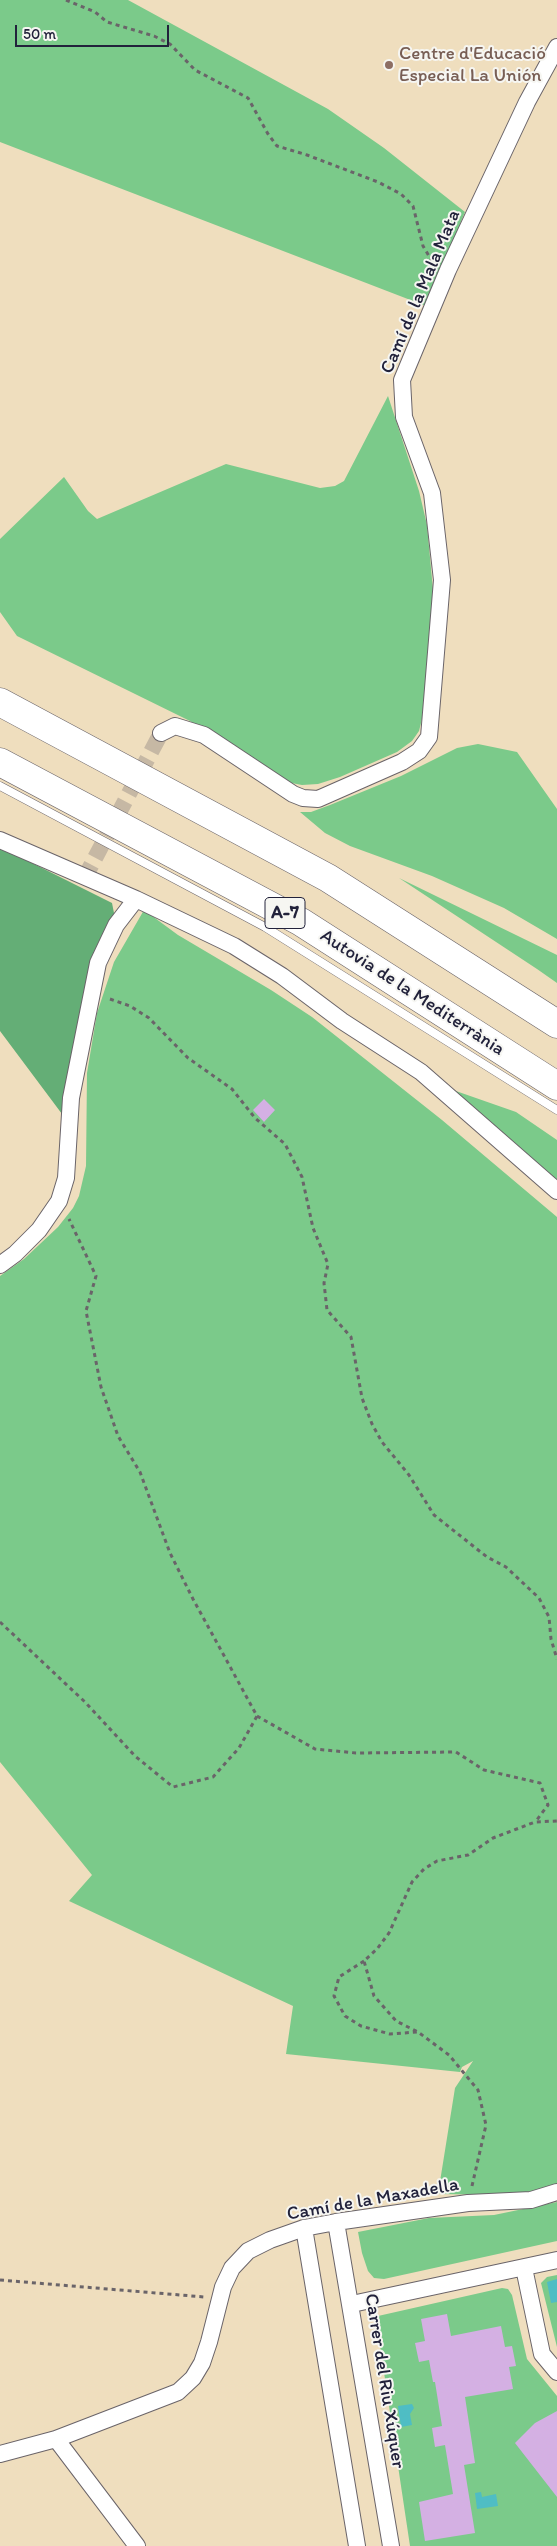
<!DOCTYPE html>
<meta charset="utf-8">
<style>
body{margin:0}
#map{position:relative;width:557px;height:2546px;overflow:hidden;background:#efdebe;font-family:Itim,sans-serif}
canvas{display:block}
.scale{position:absolute;left:15px;top:25px;width:154px;height:22px;box-sizing:border-box;border:2px solid #22223b;border-top:0;padding-left:6px;font-size:15px;line-height:18px;white-space:nowrap;color:#22223b;-webkit-text-stroke:4px #f6f6f2;paint-order:stroke}
</style>
<div id="map">
<canvas width="557" height="2546"></canvas>
<div class="scale">50 m</div>
</div>
<script>
const c = document.querySelector('canvas').getContext('2d');
c.lineJoin = 'round';
function fill(path, color) { c.fillStyle = color; c.fill(path, 'evenodd'); }
const poly = rows => new Path2D(rows.map(r => 'M' + r).join(''));
function trace(path, color, width, dash) { c.strokeStyle = color; c.lineWidth = width; c.lineCap = dash ? 'butt' : 'round'; c.setLineDash(dash || []); c.stroke(path); }
function write(font, color, halo, rows, align = 'center') {
  c.font = font + ' Itim,sans-serif'; c.lineWidth = 4; c.setLineDash([]); c.textBaseline = 'middle'; c.strokeStyle = halo; c.fillStyle = color; for (const [text, x, y, turn = 0] of rows) {
    c.save(); c.translate(x, y); c.rotate((+turn || 0) * Math.PI / 180); c.textAlign = isNaN(turn) ? turn : align; if (halo) c.strokeText(text, 0, 0); c.fillText(text, 0, 0); c.restore();
  }
}
fill(poly([
 [0,0,128,0,328,109,384,148,465,212,426,306,0,142],
 [388,396,419,491,427,525,433,590,430,659,423,715,419,731,412,741,397,752,340,777,318,784,302,785,286,782,269,774,190,721,17,636,0,612,0,539,64,477,88,511,97,519,226,464,320,488,335,486,344,481],
 [478,744,517,752,557,809,557,939,504,908,432,876,350,846,325,833,300,812,311,812,330,805,401,776,457,748],
 [399,878,557,955,557,983,537,969],
 [144,910,178,935,271,990,312,1017,442,1120,557,1217,557,2188,503,2195,438,2194,455,2088,473,2061,462,2067,460,2072,286,2054,293,2006,69,1901,92,1875,0,1762,0,1276,24,1259,58,1227,73,1208,79,1196,86,1166,87,1073,97,1013,114,962],
 [433,1083,516,1112,557,1140,557,1181],
 [557,2202,557,2241,384,2279,374,2278,368,2271,362,2253,358,2232,429,2218,494,2215],
 [557,2275,557,2347,541,2283,547,2277],
 [502,2288,508,2289,512,2295,527,2359,557,2396,557,2546,410,2546,376,2319,378,2316]
]), '#7bca8a');
fill(poly([
 [0,847,112,903,115,918,93,957,62,1114,0,1031]
]), '#64ae76');
fill(poly([
 [557,2279,557,2302,551,2303,547,2282],
 [412,2404,414,2408,410,2414,412,2425,401,2427,398,2406],
 [481,2492,482,2497,496,2494,498,2506,477,2509,475,2493]
]), '#4fbdc4');
fill(poly([
 [264,1099,275,1110,264,1122,253,1110],
 [447,2314,451,2336,501,2326,505,2347,512,2346,516,2366,509,2367,513,2389,465,2397,475,2463,464,2465,475,2533,425,2541,419,2502,453,2494,445,2445,435,2447,432,2428,442,2426,435,2382,433,2382,429,2360,419,2362,415,2343,425,2341,421,2319],
 [557,2411,557,2497,515,2443,535,2423]
]), '#d4b0e3');
trace(poly([
 [84,879,161,733]
]), '#c6b8a4', 16, [16, 8]);
const service = poly([
 [0,786,265,927,557,1110]
]);
const minor = poly([
 [161,733,175,726,204,735,293,794,303,798,318,799,402,762,419,751,429,737,442,580,432,493,404,417,402,380,448,270,527,102,557,47],
 [0,840,136,899,234,946,282,976,342,1021,421,1072,557,1191],
 [0,1265,15,1254,39,1230,59,1201,66,1178,71,1098,98,963,116,925,136,899],
 [336,2222,391,2546],
 [304,2228,357,2546],
 [524,2268,542,2354,557,2372],
 [352,2304,557,2260],
 [56,2439,137,2546],
 [0,2454,56,2439,178,2392,193,2378,202,2363,209,2342,223,2287,232,2268,248,2251,270,2240,304,2228,336,2222,468,2203,531,2200,557,2192]
]);
const motorway = poly([
 [0,702,328,878,557,1024],
 [0,762,301,922,557,1086]
]);
trace(service, '#6a6469', 9);
trace(minor, '#6a6469', 18);
trace(motorway, '#6a6469', 29);
trace(poly([
 [66,0,95,12,107,22,154,36,170,44,195,70,248,98,268,134,277,146,307,155,378,182,401,194,413,206,423,246,432,261],
 [110,999,130,1006,149,1018,188,1058,232,1089,255,1118,285,1144,302,1177,313,1228,328,1264,324,1283,327,1310,351,1337,362,1398,372,1424,382,1442,409,1475,434,1515,487,1557,506,1567,539,1598,549,1617,551,1639,557,1659],
 [0,1622,85,1702,135,1756,173,1787,213,1777,239,1748,257,1716,193,1599,170,1553,140,1472,118,1436,101,1387,86,1311,96,1276,69,1219],
 [257,1716,315,1749,356,1753,456,1752,484,1770,540,1783,548,1805,536,1821],
 [364,1961,339,1977,334,1996,345,2016,361,2026,390,2034,417,2032],
 [472,2186,486,2125,478,2090,449,2055,418,2032,396,2021,374,1996,364,1961,377,1949,389,1933,412,1882,424,1869,437,1861,468,1855,493,1838,535,1822,557,1821],
 [0,2280,204,2297]
]), '#6a6469', 3, [4, 4]);
trace(service, '#fff', 8);
trace(minor, '#fff', 16);
trace(motorway, '#fff', 28);
for (const [x, y, r, color] of [
 [389,65,5,"#8d6e63"]
]) { const dot = new Path2D(); dot.arc(x, y, r, 0, 2 * Math.PI); c.fillStyle = color; c.fill(dot); trace(dot, '#f6f6f2', 2); }
for (const [x, y, w] of [
 [285,913,40]
]) { const box = new Path2D(); box.roundRect(x - w / 2, y - 15.5, w, 31, 4); c.fillStyle = '#f6f6f2'; c.fill(box); trace(box, '#22223b', 1); }
write('bold 18px', '#22223b', null, [
 ["A-7",285,913]
]);
write('19px', '#785e54', '#f6f6f2', [
 ["Centre d'Educació",399,54],
 ["Especial La Unión",399,76]
], 'left');
write('19px', '#22223b', '#f6f6f2', [
 ["Camí de la Mala Mata",421,292,-67],
 ["Autovia de la Mediterrània",412,993,33],
 ["Camí de la Maxadella",373,2200,-10],
 ["Carrer del Riu Xúquer",384,2381,81]
]);
</script>
